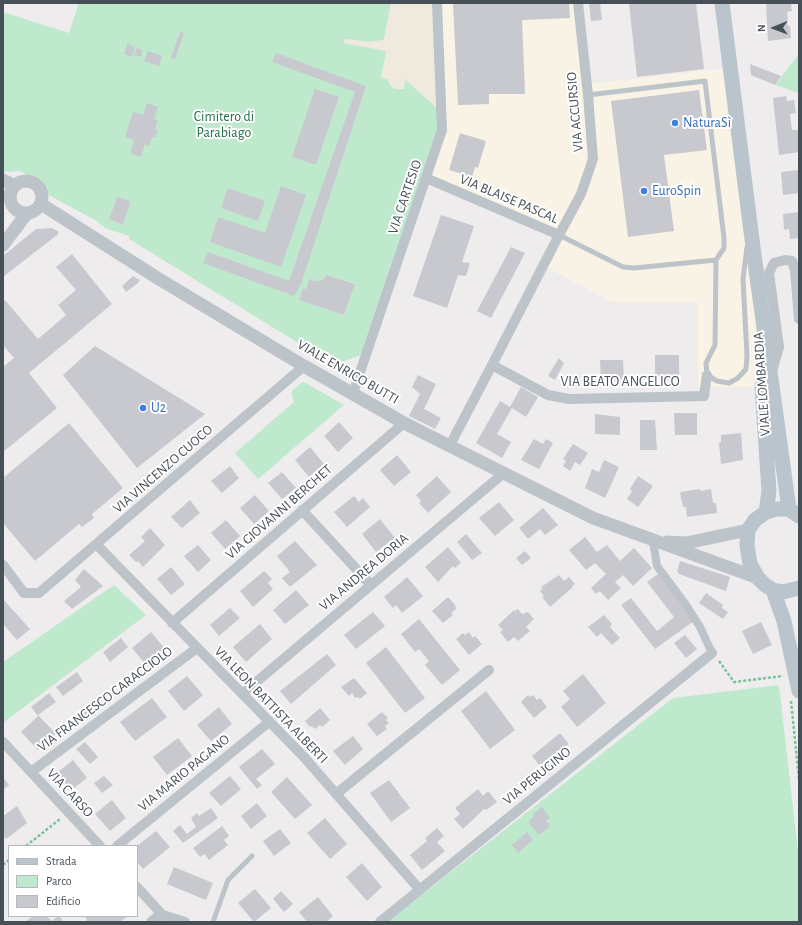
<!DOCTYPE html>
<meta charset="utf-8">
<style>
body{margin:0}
#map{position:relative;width:802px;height:925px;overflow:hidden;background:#efeced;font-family:"Alegreya Sans",sans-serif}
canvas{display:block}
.frame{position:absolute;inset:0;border:4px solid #475057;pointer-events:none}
.legend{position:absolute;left:8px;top:845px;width:130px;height:72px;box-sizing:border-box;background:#fff;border:1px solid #b5b9bc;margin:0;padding:5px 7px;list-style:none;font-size:12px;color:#475057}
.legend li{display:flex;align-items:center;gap:8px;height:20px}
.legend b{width:20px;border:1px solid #b5b9bc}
.north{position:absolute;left:754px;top:8px;width:40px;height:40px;-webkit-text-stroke:3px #fff;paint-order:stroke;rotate:269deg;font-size:11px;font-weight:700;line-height:16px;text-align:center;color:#475057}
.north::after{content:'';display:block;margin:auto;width:14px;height:18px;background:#475057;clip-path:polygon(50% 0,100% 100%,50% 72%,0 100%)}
</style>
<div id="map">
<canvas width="802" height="925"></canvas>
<div class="frame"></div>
<ul class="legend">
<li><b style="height:5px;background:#bac4cc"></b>Strada</li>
<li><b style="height:11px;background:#bfe9cd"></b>Parco</li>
<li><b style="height:11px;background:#c7c9cf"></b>Edificio</li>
</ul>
<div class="north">N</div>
</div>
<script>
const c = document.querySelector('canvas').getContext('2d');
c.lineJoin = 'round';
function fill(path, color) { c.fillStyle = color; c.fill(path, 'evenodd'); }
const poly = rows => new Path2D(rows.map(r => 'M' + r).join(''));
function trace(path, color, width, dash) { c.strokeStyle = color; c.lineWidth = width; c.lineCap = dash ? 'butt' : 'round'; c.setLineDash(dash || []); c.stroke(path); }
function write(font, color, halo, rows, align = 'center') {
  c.font = font + ' "Alegreya Sans",sans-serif'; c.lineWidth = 4; c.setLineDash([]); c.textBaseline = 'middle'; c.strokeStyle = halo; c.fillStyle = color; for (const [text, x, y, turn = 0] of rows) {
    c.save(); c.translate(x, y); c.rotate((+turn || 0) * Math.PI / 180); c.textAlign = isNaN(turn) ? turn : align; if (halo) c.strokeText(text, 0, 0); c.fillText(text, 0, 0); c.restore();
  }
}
fill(poly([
 [439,3,581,3,589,84,728,68,751,253,761,387,698,387,698,302,612,302,546,267,563,234,428,176,444,130]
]), '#f9f3e6');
fill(poly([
 [79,3,391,3,384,40,368,42,345,39,386,51,387,79,391,87,405,79,438,109,437,130,361,355,334,365,129,239,129,236,105,228,95,220,50,196,37,179,19,171,3,172,3,12,69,33],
 [117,197,131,201,123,225,109,219],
 [326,275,355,284,344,315,300,300,303,288,306,289,309,279,316,281,323,280],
 [799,54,799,93,775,85],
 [304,382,344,405,258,479,235,453,294,402,291,392,301,383],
 [114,585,146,615,3,723,3,662],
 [779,685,799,860,799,922,387,922,673,698]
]), '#bfe9cd');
fill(poly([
 [391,3,433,3,438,109,405,79,404,89,394,89,387,79,381,78,386,51,344,43,345,39,368,42,384,40]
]), '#efe9de');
fill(poly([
 [453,3,569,3,570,18,522,20,525,94,489,94,489,104,458,105],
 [589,3,600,3,602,20,591,21],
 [629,3,696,3,704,69,637,77],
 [766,3,791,3,792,11,787,12,788,20,787,20,788,26,790,26,791,38,768,41],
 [180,32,184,33,175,59,171,58],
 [127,44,135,47,132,57,124,54],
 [137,48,143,50,141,57,134,55],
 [148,51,162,56,159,66,144,61],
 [276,53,366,86,301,284,294,296,203,263,208,252,289,281,355,92,272,62],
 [750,64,781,76,775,85,751,75],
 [315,89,339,97,316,165,292,157],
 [699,90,707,150,664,155,674,231,628,237,611,101],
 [786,96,787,101,794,100,796,113,790,114,792,130,798,130,799,152,779,155,773,98],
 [147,103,158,107,154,119,158,120,155,129,158,131,155,138,152,137,149,146,145,144,141,157,130,153,134,140,125,137,133,112,143,115],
 [460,133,486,141,478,168,475,167,472,177,449,170],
 [799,170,799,193,783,195,781,172],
 [281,186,306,195,281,267,210,242,218,217,265,233],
 [228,188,265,201,258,221,221,208],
 [117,197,131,201,123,225,109,219],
 [799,212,799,238,790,239,789,229,784,230,783,214],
 [441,215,474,226,462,262,470,263,466,276,458,275,447,308,413,296],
 [52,228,59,232,57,235,3,277,3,256,36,229],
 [511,247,525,253,491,318,477,311],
 [72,254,112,304,29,373,57,408,3,452,3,367,14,358,3,345,3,302,5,300,38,339,66,315,58,305,76,290,56,267],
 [326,275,355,284,344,315,299,300,303,288,306,289,309,279,316,281,323,280],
 [133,276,140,280,138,283,126,292,122,286],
 [95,346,205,414,137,468,63,375],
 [655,355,679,355,679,375,655,376],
 [559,358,564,363,555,380,548,376],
 [600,360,623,360,624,380,601,381],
 [418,375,436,384,424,409,441,418,435,429,409,416,420,394,412,387],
 [521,387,538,397,526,417,512,408,497,434,511,442,502,458,476,443,500,401,510,407],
 [674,413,697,413,697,435,675,435],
 [595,414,620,417,620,435,595,434],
 [640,420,655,420,657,450,640,450],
 [339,422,353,438,338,452,324,436],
 [69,423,123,488,92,514,94,518,82,527,79,524,35,561,3,523,3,478],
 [741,433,743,460,721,464,719,443,721,442,721,435],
 [534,439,543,444,546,439,553,443,539,469,521,460],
 [573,444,588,453,580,465,575,462,570,471,563,466,566,461,563,459],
 [310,447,324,464,309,477,295,460],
 [397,455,411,472,394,486,380,470],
 [604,460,619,467,605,498,585,488,592,469,599,472],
 [230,466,239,478,222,493,211,481],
 [282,472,296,488,282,499,268,483],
 [437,476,451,492,428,513,419,503,421,501,416,495],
 [638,476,653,486,638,507,627,499,632,491,630,489],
 [700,489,701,491,711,489,713,503,716,503,717,513,687,517,686,507,683,507,680,492],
 [255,495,269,511,254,524,240,508],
 [354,496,359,502,363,498,370,507,347,527,334,512],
 [190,500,200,513,182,528,171,517],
 [499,502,514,520,495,536,479,518],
 [543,508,558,525,545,535,540,529,528,539,519,528],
 [380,519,395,538,376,552,362,534],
 [226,520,240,536,225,549,211,533],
 [150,528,165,545,143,567,138,561,136,562,129,555,145,541,141,537],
 [466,534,482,553,472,560,457,542],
 [585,537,597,552,607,545,620,561,634,548,652,568,633,586,623,575,615,582,621,588,608,600,600,591,596,594,591,588,606,574,595,563,586,570,569,550],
 [295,541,317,565,290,587,282,578,290,572,277,556],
 [198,545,211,560,198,572,184,556],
 [448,547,461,563,455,568,453,566,438,582,425,567],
 [525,551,531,558,522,565,516,558],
 [680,561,730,577,726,591,679,574,677,571],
 [171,567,185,584,171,595,157,579],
 [84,569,103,586,72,609,64,601,81,587,75,580],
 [264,571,272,579,268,583,273,589,253,607,240,591],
 [658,574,694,621,655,649,621,605,631,598,657,631,674,617,647,582],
 [559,575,564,581,569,577,575,584,572,586,573,587,550,607,542,597,544,596,540,591,543,588,541,587],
 [407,577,423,596,402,613,396,605,393,608,384,597],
 [296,590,309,605,285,624,273,610],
 [706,593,723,605,722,608,728,612,723,619,699,603],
 [448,597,455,605,456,609,451,613,453,615,443,623,432,611],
 [3,599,30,629,17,640,3,624],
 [230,608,240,618,219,636,210,625],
 [518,609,522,614,528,612,534,619,526,627,530,631,518,641,514,637,508,642,500,632,503,630,498,625,514,610,515,611],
 [373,612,385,626,356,649,344,635],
 [604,615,612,624,610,627,620,638,612,645,601,633,597,637,588,627],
 [419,619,460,670,442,685,425,665,429,661,419,649,415,652,401,634],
 [761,622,772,645,753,654,742,631],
 [260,624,272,639,246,662,233,647],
 [151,632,165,649,146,665,132,648],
 [469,632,473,638,475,636,482,644,469,655,456,639,463,633,465,635],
 [685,635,697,649,686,658,674,643],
 [121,638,128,647,110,662,103,652],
 [386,647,425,698,405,713,366,663],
 [327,654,336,665,291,704,280,691],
 [77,672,83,681,63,696,56,687],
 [583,674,606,703,577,727,561,707,570,699,563,691],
 [187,676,203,695,184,711,168,691],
 [354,678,367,693,360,699,358,697,355,698,352,693,349,696,341,687],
 [486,691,515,730,490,749,461,711],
 [49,693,56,702,38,715,56,734,38,750,21,732,38,716,31,707],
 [528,695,530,697,533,695,537,700,540,698,547,707,534,718,521,702],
 [96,698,103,707,78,726,72,718],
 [152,698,167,717,135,741,120,722],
 [219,707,232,724,211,741,197,725],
 [320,708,330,720,322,727,320,725,315,729,312,726,310,727,305,721],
 [382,712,388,718,386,720,389,723,385,726,387,729,377,736,367,724],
 [560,733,569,744,559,752,562,756,544,771,532,756],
 [353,736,363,749,345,765,333,751],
 [178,738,192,756,167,775,153,757],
 [85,742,98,757,90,764,76,749],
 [262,749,275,764,256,779,262,785,257,789,239,767],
 [73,760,87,778,70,791,58,772],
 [104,776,113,785,102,793,94,783],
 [230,776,241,789,221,806,209,793],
 [3,777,9,785,3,790],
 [287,777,312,805,295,819,271,792],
 [389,780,410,808,391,822,370,793],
 [478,789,483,796,488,791,497,802,486,810,484,809,463,829,454,819,460,814,455,808],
 [112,800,126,818,110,831,95,814],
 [257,803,267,816,251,829,241,816],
 [17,806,27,823,6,839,3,834,3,816],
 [542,807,550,818,546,821,550,826,539,835,528,822,534,816,533,814],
 [211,808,218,818,183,843,173,831,180,825,187,834,196,827,191,818,197,813,199,816],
 [325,818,347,844,330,859,307,833],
 [222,826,229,836,224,840,228,845,209,860,205,854,200,857,193,848],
 [437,828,444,836,437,842,445,851,422,870,410,855,427,841,425,838],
 [280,829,291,843,274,856,263,841],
 [156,831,170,847,143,869,137,862,137,846],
 [527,832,533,840,518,853,512,845],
 [362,863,382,887,367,901,346,877],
 [174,867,213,883,206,900,167,884],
 [255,889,271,908,254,922,238,903],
 [281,891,293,904,284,912,273,899],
 [318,897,333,916,326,922,307,922,299,912],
 [33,916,47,916,51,921,59,916,64,922,25,922],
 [85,916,128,916,120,922,85,922,87,921]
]), '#c7c9cf');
trace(poly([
 [719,661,734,682,783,676],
 [791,701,799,779],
 [26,846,60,819],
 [3,865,9,860]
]), '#7bc29c', 2.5, [3, 2]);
trace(poly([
 [588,95,705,81,724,238,724,248,716,260],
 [559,235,623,267,634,268,716,260,715,345,706,363,707,375,717,381,729,383,738,378,746,369,747,356,743,279,747,247],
 [213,922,228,880,252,856]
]), '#bcc4ca', 5);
trace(poly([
 [653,541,657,566,686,605,700,627,712,653]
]), '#bcc4ca', 8);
trace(poly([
 [426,178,559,235,492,365],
 [559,235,581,194,593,159,588,95,578,3],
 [772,371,779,347,769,273,774,263,785,260,792,261,795,270,799,319],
 [353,393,442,130,437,3],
 [450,445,492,365,548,395,569,399,704,396,707,375],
 [302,510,371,585],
 [97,545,303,756,420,890],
 [3,565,24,593,39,593,304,366],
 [172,623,404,423],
 [242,694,505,472],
 [3,742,100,846],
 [31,772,197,648],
 [336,794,489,670],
 [117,846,269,722],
 [137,887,169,922],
 [163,915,185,922],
 [151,922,161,914],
 [380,922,712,653]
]), '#bcc4ca', 10);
trace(poly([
 [3,180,15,186],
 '10 197a16 16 0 1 1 32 0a16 16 0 1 1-32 0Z',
 [41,204,159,279,304,366,404,423,593,518,758,578],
 [3,245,27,213],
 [667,542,686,543,748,530]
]), '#bcc4ca', 13);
trace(poly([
 [722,3,754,255,789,509],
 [762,386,769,491,766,512],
 [799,516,789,509,777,509,766,512,755,520,748,530,747,545,750,564,758,578,765,585,773,590,783,592,799,588],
 [773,590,784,621,799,691]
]), '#bac4cc', 15);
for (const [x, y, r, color] of [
 [675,123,4,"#3f7fe0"],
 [644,191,4,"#3f7fe0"],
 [143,408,4,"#3f7fe0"]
]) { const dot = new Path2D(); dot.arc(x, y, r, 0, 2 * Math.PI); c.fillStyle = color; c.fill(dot); trace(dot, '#fff', 1.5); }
write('14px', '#475057', '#fff', [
 ["VIA ACCURSIO",575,112,-95],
 ["VIA CARTESIO",405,197,-71],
 ["VIA BLAISE PASCAL",509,199,23],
 ["VIALE ENRICO BUTTI",348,372,30],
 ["VIA BEATO ANGELICO",620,382],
 ["VIALE LOMBARDIA",762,384,-94],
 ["VIA VINCENZO CUOCO",163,469,-41],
 ["VIA GIOVANNI BERCHET",279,512,-41],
 ["VIA ANDREA DORIA",364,572,-40],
 ["VIA FRANCESCO CARACCIOLO",105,699,-37],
 ["VIA LEON BATTISTA ALBERTI",271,705,46],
 ["VIA MARIO PAGANO",184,773,-39],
 ["VIA PERUGINO",537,776,-39],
 ["VIA CARSO",70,793,47]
]);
write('14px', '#207045', '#fff', [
 ["Cimitero di",224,117],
 ["Parabiago",224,133]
]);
write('14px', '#366cbe', '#fff', [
 ["NaturaSì",683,123],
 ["EuroSpin",652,191],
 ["U2",151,408]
], 'left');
</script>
